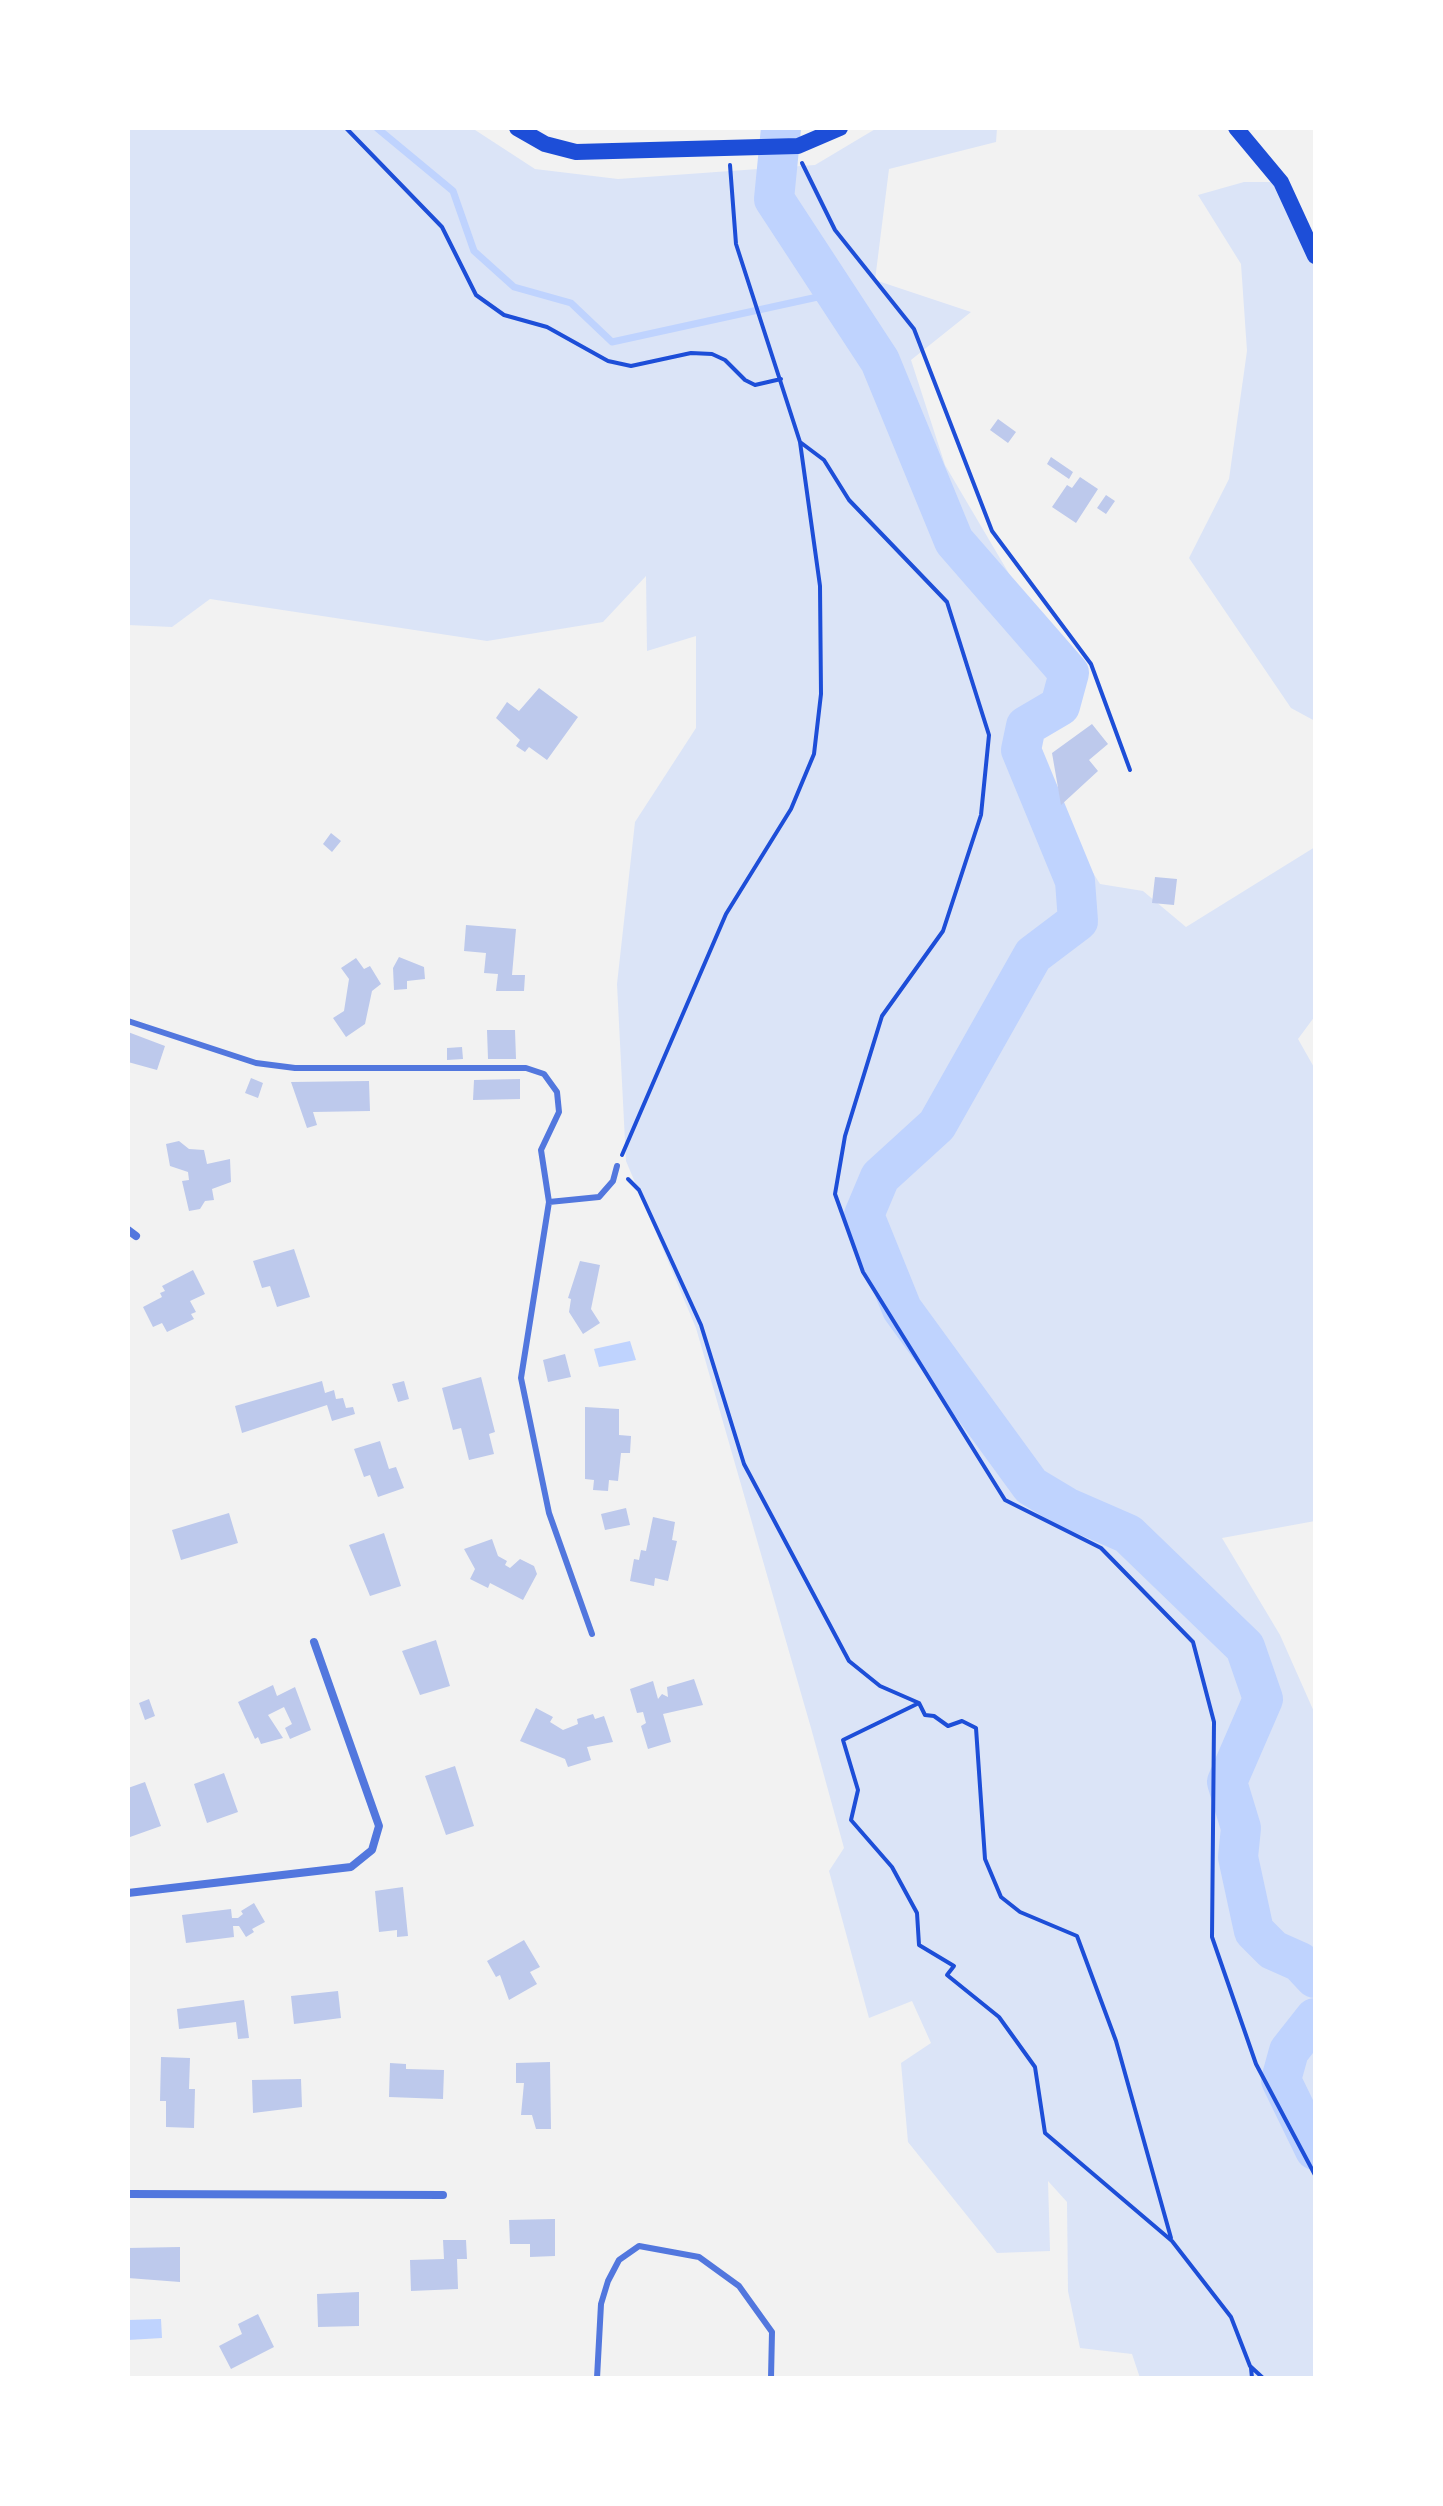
<!DOCTYPE html>
<style>
body{margin:0}
#map{position:relative;width:1443px;height:2506px;overflow:hidden;background:#f2f2f2;font-family:"DejaVu Sans",sans-serif}
canvas{display:block}
.frame{position:absolute;inset:0;border:130px solid #fff;pointer-events:none}
</style>
<div id="map">
<canvas width="1443" height="2506"></canvas>
<div class="frame"></div>
</div>
<script>
const c = document.querySelector('canvas').getContext('2d');
c.lineJoin = 'round';
function fill(path, color) { c.fillStyle = color; c.fill(path, 'evenodd'); }
const poly = rows => new Path2D(rows.map(r => 'M' + r).join(''));
function trace(path, color, width, dash) { c.strokeStyle = color; c.lineWidth = width; c.lineCap = dash ? 'butt' : 'round'; c.setLineDash(dash || []); c.stroke(path); }
fill(poly([
 [128,128,472,128,535,169,618,179,815,165,877,128,997,128,996,142,889,169,875,280,971,312,911,360,945,465,1067,672,1035,722,1020,756,1100,884,1143,891,1186,927,1315,847,1315,1016,1298,1039,1315,1069,1315,1521,1222,1538,1280,1635,1315,1714,1315,2378,1140,2378,1132,2354,1080,2348,1068,2291,1067,2202,1048,2181,1050,2251,997,2253,908,2142,901,2063,931,2043,912,2001,869,2018,829,1871,844,1848,811,1728,696,1328,626,1161,617,984,635,822,696,728,696,636,647,651,646,576,603,622,487,641,210,599,172,627,128,625],
 [1244,182,1281,182,1315,258,1315,721,1291,708,1189,558,1229,479,1247,351,1241,264,1198,195]
]), '#dbe4f7');
fill(poly([
 [630,1341,636,1360,599,1367,594,1349],
 [161,2319,162,2338,128,2340,128,2320]
]), '#bfd3fe');
trace(poly([
 [377,128,453,191,474,251,514,287,571,303,612,342,836,293]
]), '#bfd3fe', 7);
trace(poly([
 [781,128,774,199,880,361,954,541,1069,673,1060,706,1026,726,1021,750,1075,881,1078,921,1033,955,937,1125,880,1177,864,1215,902,1309,1031,1486,1066,1507,1128,1534,1245,1647,1263,1699,1227,1782,1241,1828,1238,1857,1254,1931,1273,1950,1300,1962,1315,1978],
 [1315,2018,1289,2051,1281,2080,1315,2150]
]), '#bfd3fe', 40);
fill(poly([
 [998,419,1016,432,1008,443,990,430],
 [1051,457,1073,472,1069,479,1047,464],
 [1080,477,1098,489,1076,523,1052,507,1067,485,1072,488],
 [1106,495,1115,501,1106,514,1097,508],
 [539,688,578,717,547,760,529,747,525,752,516,746,520,740,496,718,507,702,519,711],
 [1092,724,1108,744,1089,760,1098,771,1061,805,1052,753],
 [331,833,341,841,332,852,323,844],
 [1155,877,1177,879,1174,905,1152,903],
 [466,925,516,929,512,975,525,975,524,991,496,991,498,974,484,973,486,953,464,951],
 [399,957,424,967,425,979,407,981,407,989,394,990,393,968],
 [356,958,364,969,370,966,381,984,372,991,365,1024,346,1037,333,1018,344,1011,349,979,341,968],
 [487,1030,515,1030,516,1059,488,1059],
 [128,1032,165,1046,157,1070,128,1062],
 [462,1047,463,1059,447,1060,447,1048],
 [251,1078,263,1083,258,1098,245,1093],
 [520,1079,520,1099,473,1100,474,1080],
 [369,1081,370,1111,313,1112,317,1125,307,1128,291,1082],
 [179,1141,189,1149,204,1150,207,1164,230,1159,231,1182,212,1189,214,1200,205,1201,200,1209,189,1211,182,1181,189,1180,188,1172,170,1166,166,1144],
 [294,1249,310,1297,277,1307,270,1286,262,1288,253,1261],
 [580,1261,600,1265,591,1309,600,1323,583,1334,569,1312,571,1299,568,1298],
 [193,1270,205,1294,190,1301,196,1312,191,1314,194,1319,167,1332,162,1323,153,1327,143,1307,162,1297,160,1293,165,1291,162,1286],
 [565,1354,571,1377,548,1382,543,1360],
 [481,1377,495,1432,489,1434,494,1454,469,1460,461,1428,453,1430,442,1388],
 [322,1381,325,1393,334,1390,336,1399,343,1398,346,1408,353,1407,355,1414,332,1421,327,1405,242,1433,235,1406],
 [404,1381,409,1399,398,1402,392,1384],
 [585,1407,619,1409,619,1435,631,1436,630,1453,621,1453,618,1481,609,1480,608,1491,593,1490,594,1480,585,1479],
 [380,1441,389,1469,396,1467,404,1488,378,1497,370,1475,364,1477,354,1449],
 [626,1508,630,1525,605,1530,601,1514],
 [229,1513,238,1543,181,1560,172,1530],
 [653,1517,675,1522,672,1540,677,1541,668,1581,655,1578,654,1586,630,1581,634,1559,639,1560,641,1550,646,1551],
 [384,1533,401,1586,370,1596,349,1545],
 [492,1539,498,1556,507,1561,505,1565,510,1568,520,1559,534,1566,537,1574,523,1600,490,1583,488,1588,470,1579,475,1569,464,1549],
 [436,1640,450,1686,420,1695,402,1651],
 [694,1679,703,1705,663,1714,671,1742,648,1749,641,1726,646,1723,643,1712,637,1713,630,1689,653,1681,658,1699,662,1694,668,1697,667,1687],
 [273,1685,277,1696,295,1687,311,1730,290,1739,285,1728,292,1724,284,1707,268,1715,283,1738,261,1744,258,1737,255,1739,238,1702],
 [149,1699,155,1716,145,1720,139,1703],
 [536,1708,553,1717,550,1722,563,1730,578,1724,577,1719,593,1714,595,1719,604,1716,613,1742,587,1747,591,1760,568,1767,565,1759,520,1741],
 [455,1766,474,1826,446,1835,425,1776],
 [224,1773,238,1812,207,1823,194,1784],
 [145,1782,161,1826,130,1837,128,1788],
 [403,1887,408,1936,397,1937,397,1930,379,1932,375,1891],
 [254,1903,265,1922,252,1929,254,1932,246,1937,239,1926,233,1926,234,1937,186,1943,182,1915,231,1909,232,1918,238,1918,243,1914,241,1911],
 [524,1940,540,1967,530,1972,537,1984,509,2000,500,1975,496,1977,487,1961],
 [338,1991,341,2018,294,2024,291,1996],
 [244,2000,249,2038,238,2039,236,2022,179,2029,177,2009],
 [161,2057,190,2058,189,2089,195,2089,194,2128,166,2127,166,2101,160,2101],
 [550,2062,551,2129,536,2129,532,2115,521,2115,524,2083,516,2083,516,2063],
 [390,2063,406,2064,406,2069,444,2070,443,2099,389,2097],
 [301,2079,302,2107,253,2113,252,2080],
 [555,2219,555,2256,530,2257,530,2244,510,2244,509,2220],
 [443,2240,466,2240,467,2259,457,2259,458,2289,411,2291,410,2260,444,2259],
 [180,2247,180,2282,128,2278,128,2248],
 [359,2292,359,2326,318,2327,317,2294],
 [258,2314,274,2347,231,2369,219,2346,242,2334,238,2324]
]), '#bdc9ec');
trace(poly([
 [346,128,442,227,476,295,504,315,547,327,608,361,631,366,691,353,712,354,725,360,745,380,755,385,781,379],
 [802,163,835,230,914,329,992,531,1091,664,1130,770],
 [800,442,824,460,849,500,947,602,989,735,981,815,943,931,882,1016,845,1136,835,1194,863,1272,1005,1500,1101,1548,1193,1642,1214,1722,1212,1937,1256,2064,1315,2175],
 [622,1155,726,914,791,809,814,754,821,694,820,586,800,442,736,244,730,165],
 [628,1179,639,1190,701,1325,744,1464,849,1661,880,1686,919,1703,843,1740,858,1790,851,1820,892,1867,917,1913,919,1945,954,1966,947,1975,999,2017,1035,2067,1045,2133,1172,2241,1231,2317,1250,2366,1263,2378],
 [919,1703,925,1715,934,1716,948,1726,962,1721,976,1728,985,1859,1001,1897,1020,1912,1077,1936,1116,2041,1171,2238],
 [1251,2368,1252,2378]
]), '#1d4ed8', 4);
trace(poly([
 [128,1021,256,1063,295,1068,526,1068,544,1074,557,1092,559,1112,541,1150,549,1202,521,1378,549,1513,592,1634],
 [549,1202,599,1197,613,1181,617,1166],
 [597,2378,601,2304,608,2281,619,2260,639,2246,699,2257,739,2286,772,2332,771,2378]
]), '#5277de', 6);
trace(poly([
 [128,1230,136,1236],
 [128,1893,351,1867,372,1850,379,1826,314,1642],
 [128,2194,443,2195]
]), '#5277de', 8);
trace(poly([
 [517,128,545,144,576,152,798,146,840,128],
 [1236,128,1281,182,1315,256]
]), '#1d4ed8', 16);
</script>
